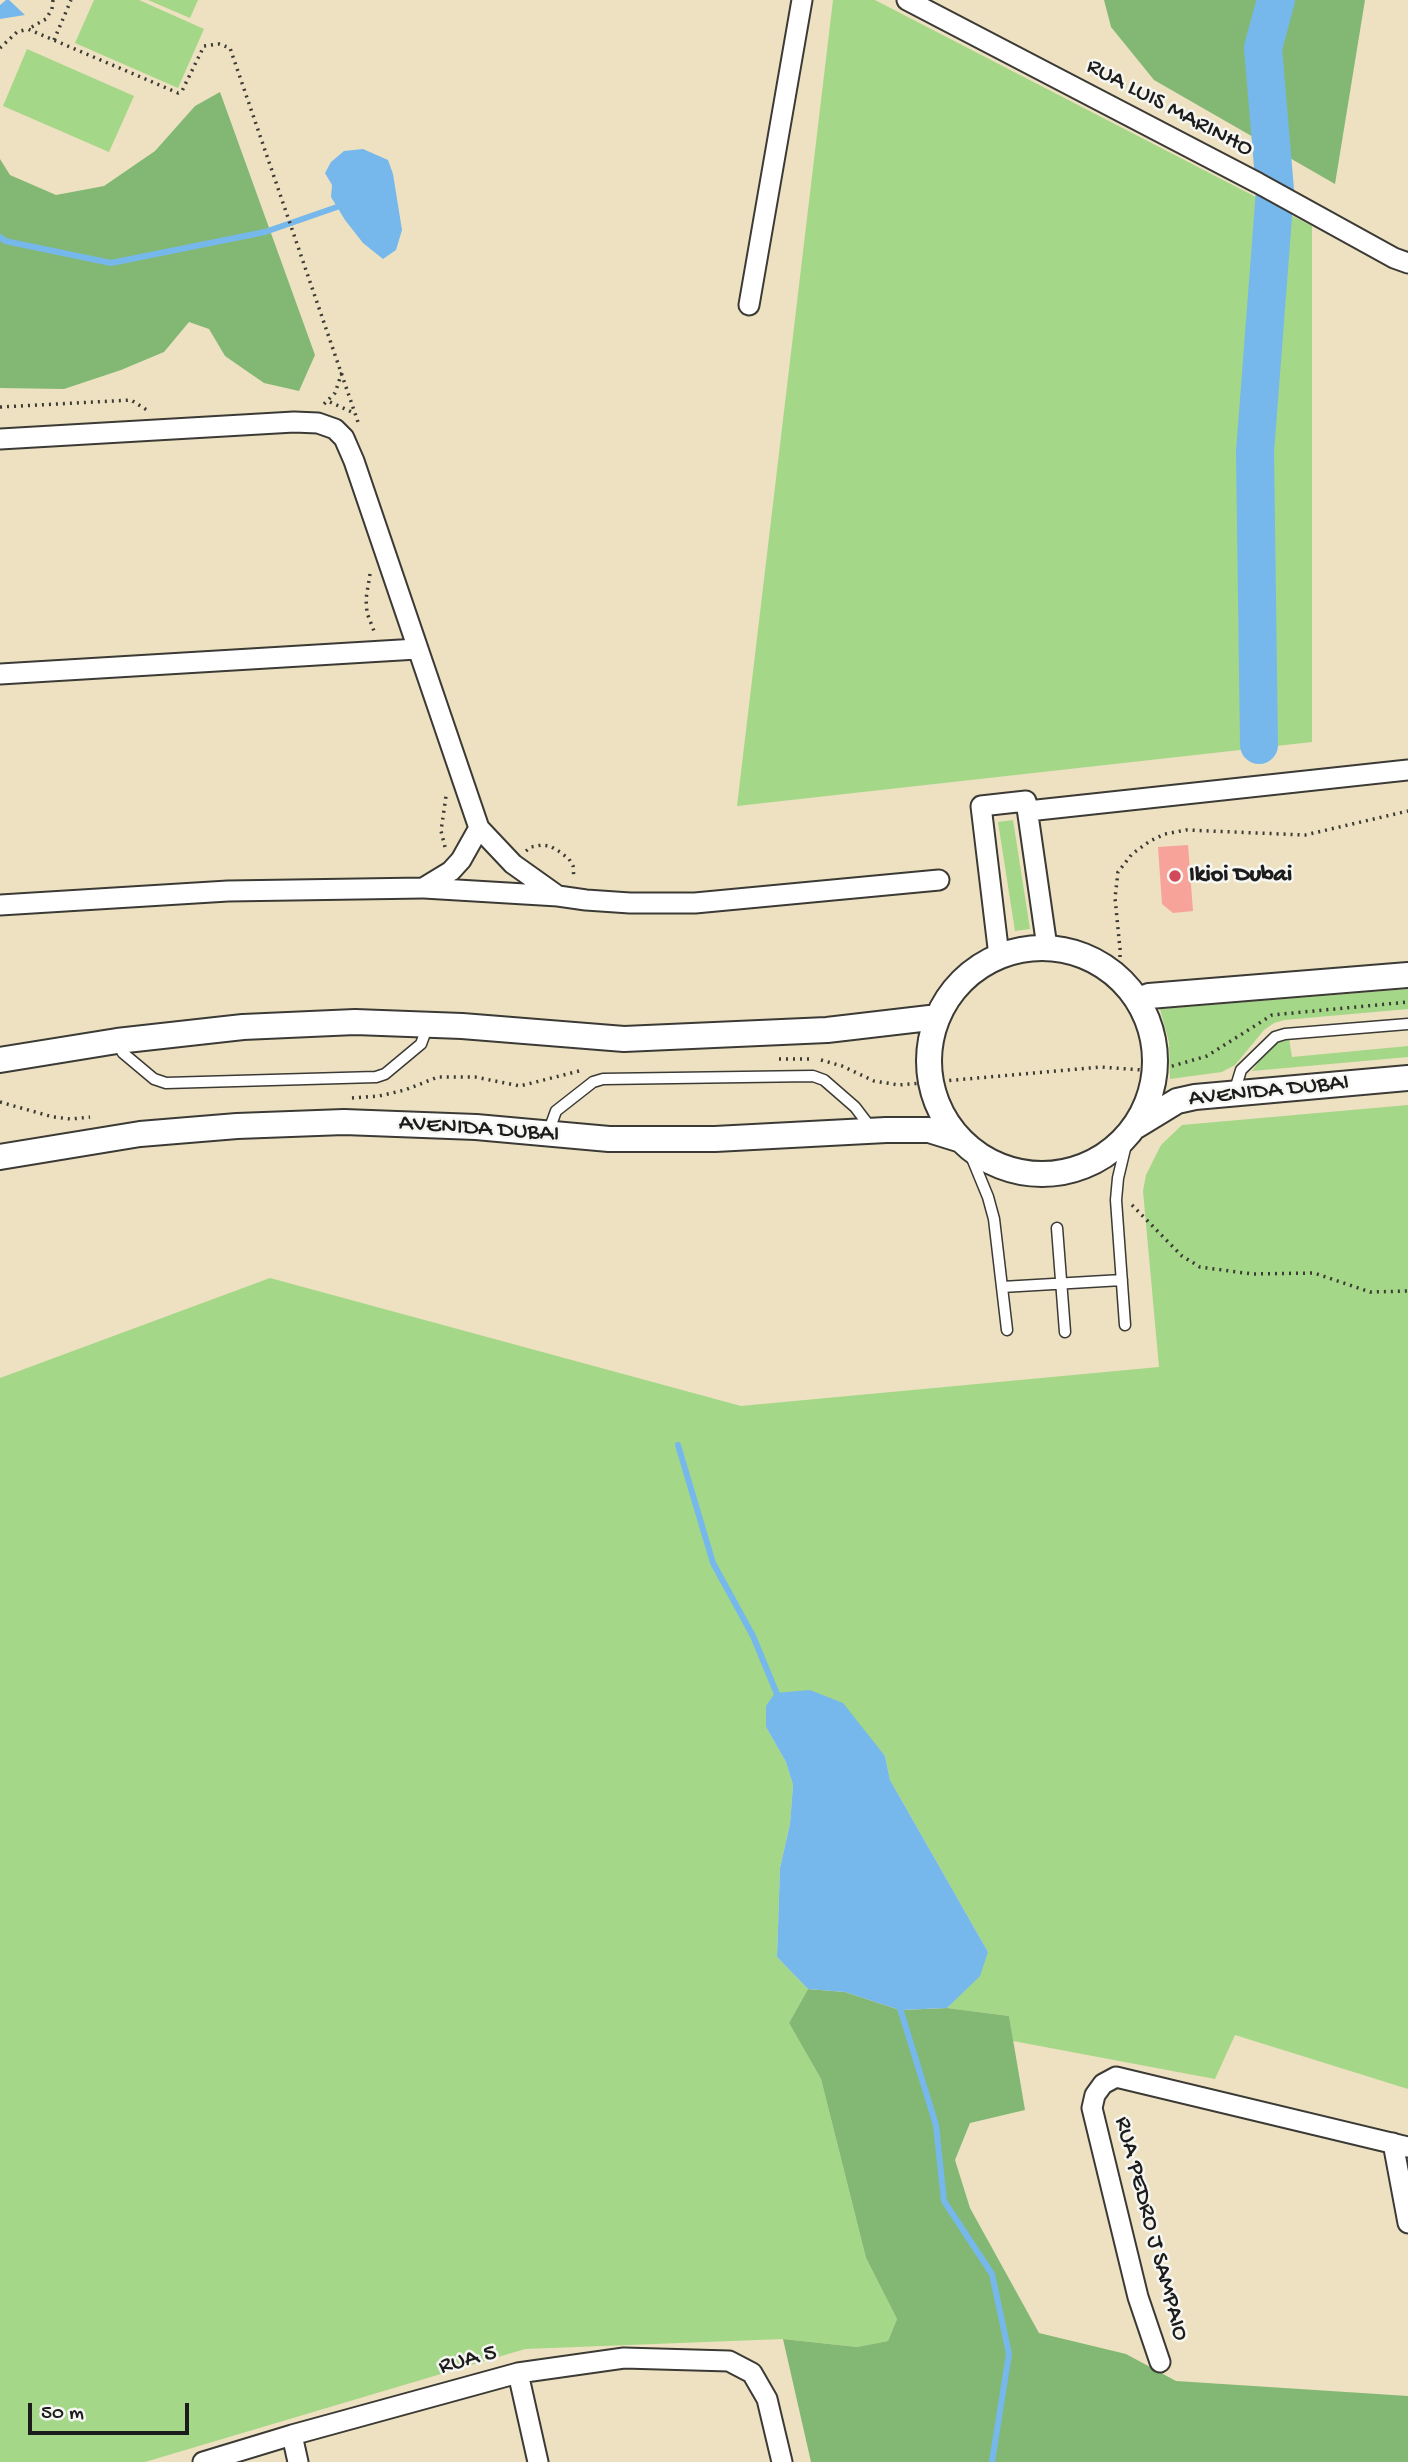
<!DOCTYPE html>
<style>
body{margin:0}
#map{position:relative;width:1408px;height:2462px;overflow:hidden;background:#ede1c1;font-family:"Gochi Hand",sans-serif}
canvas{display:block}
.scale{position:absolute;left:28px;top:2403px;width:161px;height:32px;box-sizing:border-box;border:4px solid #1c1c1c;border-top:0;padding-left:9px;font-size:21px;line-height:24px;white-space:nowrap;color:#1c1c1c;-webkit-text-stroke:5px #f6f6f2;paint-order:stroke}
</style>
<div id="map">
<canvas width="1408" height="2462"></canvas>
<div class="scale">50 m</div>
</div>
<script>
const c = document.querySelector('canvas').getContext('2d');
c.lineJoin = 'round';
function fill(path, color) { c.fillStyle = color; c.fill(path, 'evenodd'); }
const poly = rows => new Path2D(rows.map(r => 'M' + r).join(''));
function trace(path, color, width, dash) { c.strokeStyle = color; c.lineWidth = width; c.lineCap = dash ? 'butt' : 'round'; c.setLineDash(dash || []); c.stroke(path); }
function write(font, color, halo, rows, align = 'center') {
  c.font = font + ' "Gochi Hand",sans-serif'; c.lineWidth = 5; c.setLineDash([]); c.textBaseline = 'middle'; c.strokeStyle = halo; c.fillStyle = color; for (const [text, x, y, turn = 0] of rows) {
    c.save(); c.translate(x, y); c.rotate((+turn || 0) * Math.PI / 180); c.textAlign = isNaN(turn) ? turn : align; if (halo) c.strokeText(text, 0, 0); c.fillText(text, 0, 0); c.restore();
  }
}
fill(poly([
 [94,0,139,0,204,29,178,88,75,43],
 [148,0,198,0,190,18],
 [833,0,875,0,1312,226,1312,742,737,806],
 [27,49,134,96,109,152,3,106],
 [1013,820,1030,929,1015,931,998,822],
 [1408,989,1408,1009,1284,1020,1274,1023,1264,1030,1235,1065,1222,1072,1170,1079,1169,1042,1160,1009],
 [1289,1039,1292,1057,1408,1046,1408,1057,1252,1071,1264,1054,1277,1043],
 [1408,1105,1408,2089,1235,2035,1215,2079,1013,2041,1009,2016,947,2008,961,1993,988,1952,890,1780,885,1756,864,1731,766,1727,786,1762,793,1785,790,1824,780,1868,777,1957,808,1989,789,2023,821,2079,866,2258,897,2319,888,2341,857,2347,783,2339,525,2349,145,2462,0,2462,0,1378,270,1278,741,1406,1159,1367,1143,1191,1146,1175,1161,1145,1182,1125]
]), '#a4d787');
fill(poly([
 [1104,0,1365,0,1335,184,1154,80,1111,27],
 [220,92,315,355,299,391,264,383,225,356,209,329,189,322,164,352,121,370,64,389,0,388,0,159,10,175,56,195,104,186,155,151,195,106],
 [808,1989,845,1992,900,2010,947,2008,1009,2016,1025,2110,970,2123,955,2160,970,2208,1039,2333,1126,2354,1176,2381,1408,2396,1408,2462,811,2462,783,2339,857,2347,888,2341,897,2319,866,2258,821,2079,789,2023]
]), '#83b874');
fill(poly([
 [6,0,9,0,25,15,0,19,0,5],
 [363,149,388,160,393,174,402,230,396,250,383,259,363,243,345,220,331,197,332,185,325,173,331,162,344,151],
 [810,1690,843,1703,885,1756,890,1780,988,1952,980,1976,947,2008,900,2010,845,1992,808,1989,777,1957,780,1868,790,1824,793,1785,786,1762,766,1727,766,1706,775,1693]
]), '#76b8eb');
trace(poly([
 [0,237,5,241,111,263,265,232,337,207],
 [678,1445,713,1563,753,1636,779,1699],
 [899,2005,936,2125,944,2201,992,2274,1009,2354,992,2462]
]), '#76b8eb', 6);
trace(poly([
 [1259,745,1255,452,1275,190,1263,48,1276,0]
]), '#76b8eb', 38);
fill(poly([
 [1188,845,1193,911,1173,913,1162,904,1158,847]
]), '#f7a399');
const service = poly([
 [117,1042,123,1053,154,1079,166,1083,376,1077,385,1074,421,1044,428,1025],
 [1234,1093,1241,1070,1275,1037,1285,1034,1408,1024],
 [548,1133,556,1111,593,1082,603,1079,813,1076,824,1080,855,1107,871,1128],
 [967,1146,988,1197,994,1219,1007,1330],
 [1057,1228,1065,1332],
 [1002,1287,1122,1280],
 [1125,1325,1116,1200,1118,1178,1129,1132]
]);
const minor = poly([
 [907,0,1258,183,1394,258,1408,263],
 [749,305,802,0],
 [0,439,294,422,318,423,335,429,344,438,354,461,479,828],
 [0,674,417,649],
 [1028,811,1408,770],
 [424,888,558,896],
 [0,905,228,891,423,888,451,871,461,860,479,828,513,864,558,896,586,900,630,903,695,903,939,880],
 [999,956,981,806,1026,801,1047,947],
 [1393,2143,1408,2223],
 [1160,2362,1138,2297,1092,2108,1095,2095,1103,2084,1116,2077,1408,2147],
 [518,2373,538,2462],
 [292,2435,298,2462],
 [203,2462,292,2435,518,2373,624,2358,729,2361,752,2373,767,2399,782,2462]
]);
const tertiary = poly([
 '929 1061a113 113 0 1 1 226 0a113 113 0 1 1-226 0Z',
 [1138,1000,1149,996,1408,975],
 [0,1060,117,1041,243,1027,355,1022,462,1026,624,1039,827,1030,938,1017],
 [1136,1126,1177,1101,1195,1097,1408,1078],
 [0,1157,140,1134,237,1126,344,1122,476,1127,609,1139,715,1139,886,1130,929,1130,958,1139]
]);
trace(service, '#3b3a35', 13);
trace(minor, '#3b3a35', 23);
trace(tertiary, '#3b3a35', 28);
trace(poly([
 [53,0,52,9,46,19,28,29,178,93,182,91,204,46,219,44,230,48,359,425],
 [54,40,71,0],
 [0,48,17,32,28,29],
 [330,402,354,413],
 [324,404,335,393,342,372],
 [0,407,131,400,147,410],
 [370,574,366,599,367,613,374,631],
 [445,847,441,831,446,796],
 [526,851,531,847,542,845,550,846,560,852,569,859,573,866,574,879],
 [1120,978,1120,949,1115,898,1118,872,1132,854,1150,841,1165,834,1186,830,1305,835,1408,811],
 [779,1059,810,1059],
 [821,1060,842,1066,874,1081,899,1085,1101,1067,1155,1071,1207,1056,1272,1015,1408,1002],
 [352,1098,379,1096,405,1090,438,1077,475,1077,520,1086,583,1070],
 [0,1102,53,1117,71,1119,90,1117],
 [1132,1205,1182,1256,1200,1267,1252,1274,1314,1273,1370,1292,1408,1291]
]), '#3b3a35', 3.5, [2, 5]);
trace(service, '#fff', 10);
trace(minor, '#fff', 19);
trace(tertiary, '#fff', 24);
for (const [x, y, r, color] of [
 [1175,876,7,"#d1495b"]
]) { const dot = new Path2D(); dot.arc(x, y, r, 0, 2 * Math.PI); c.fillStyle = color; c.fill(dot); trace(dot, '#f6f6f2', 2.5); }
write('24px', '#1c1c1c', '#f6f6f2', [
 ["RUA LUIS MARINHO",1169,109,28],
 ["AVENIDA DUBAI",1269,1092,-6],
 ["AVENIDA DUBAI",479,1130,4],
 ["RUA PEDRO J SAMPAIO",1150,2229,75],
 ["RUA 5",468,2361,-15]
]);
write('bold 24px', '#1c1c1c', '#f6f6f2', [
 ["Ikioi Dubai",1189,876]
], 'left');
</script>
